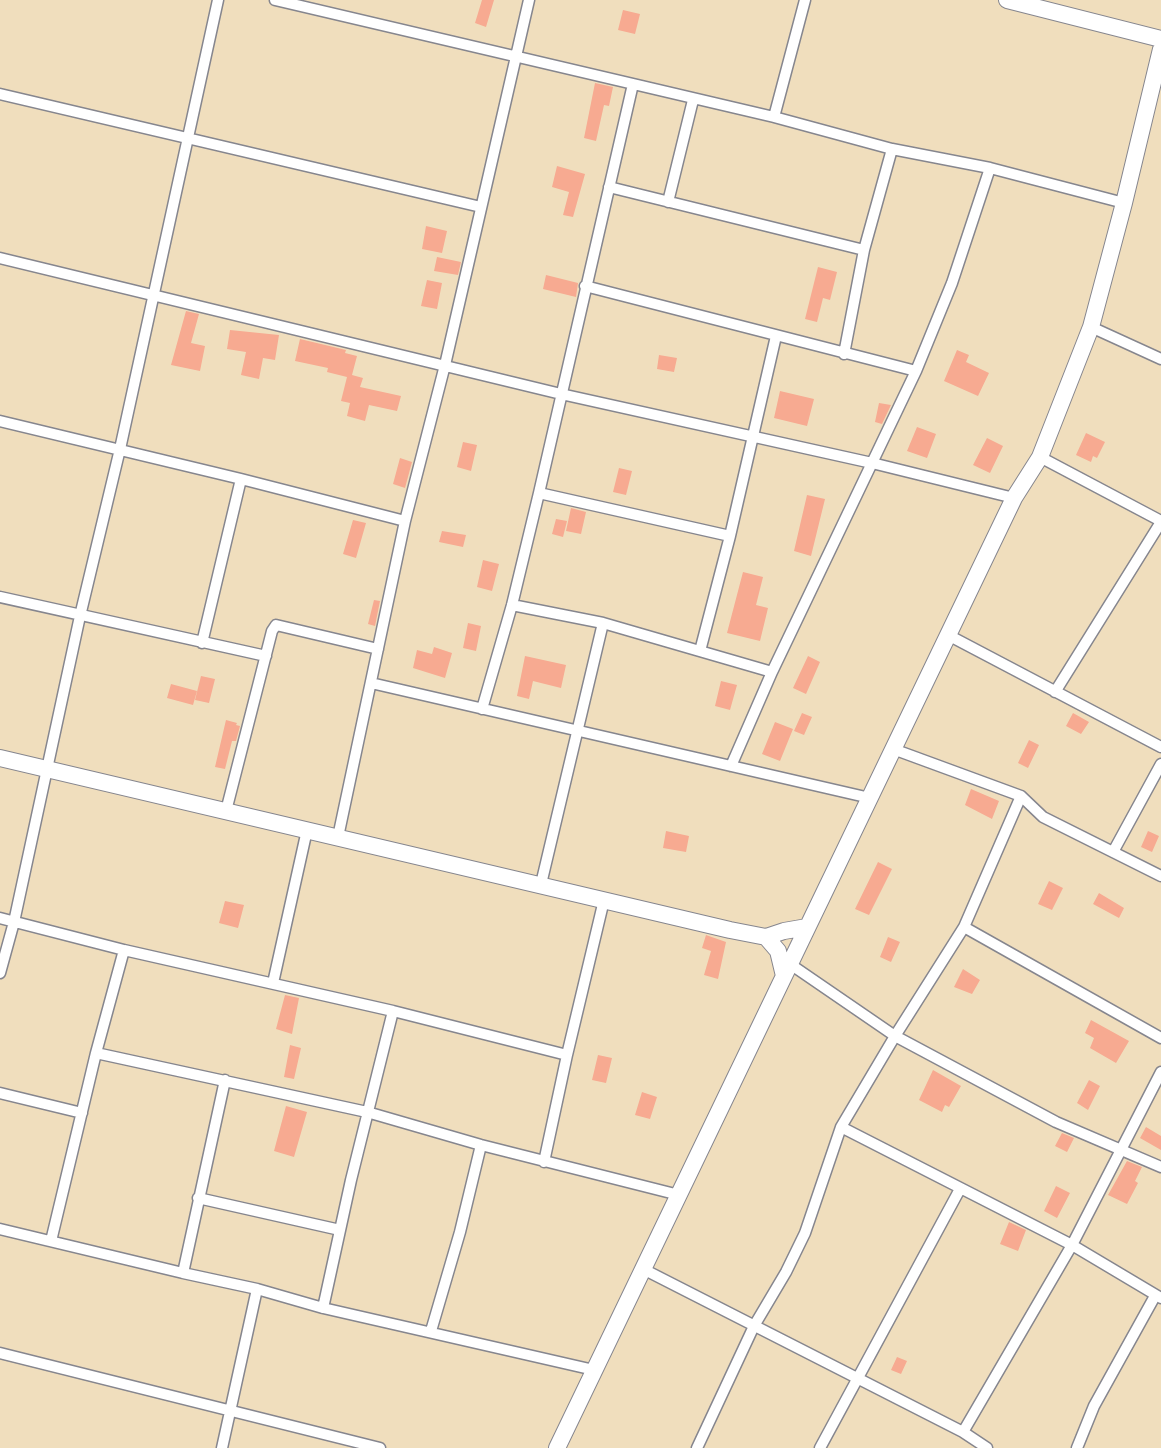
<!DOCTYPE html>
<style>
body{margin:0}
canvas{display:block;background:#f0debd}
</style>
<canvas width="1161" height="1448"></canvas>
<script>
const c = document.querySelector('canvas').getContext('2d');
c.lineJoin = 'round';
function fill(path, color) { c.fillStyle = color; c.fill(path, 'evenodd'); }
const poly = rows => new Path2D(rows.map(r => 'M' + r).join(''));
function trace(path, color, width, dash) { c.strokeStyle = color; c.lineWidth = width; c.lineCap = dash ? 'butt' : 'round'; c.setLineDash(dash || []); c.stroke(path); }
fill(poly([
 [482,0,494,0,486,27,475,23],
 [623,10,640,14,635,34,618,30],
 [595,83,613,87,609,106,604,105,596,141,584,138],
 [557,166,585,174,573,217,563,215,569,192,552,187],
 [426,226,447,231,442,253,422,249],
 [437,257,461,262,458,275,434,271],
 [818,267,837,272,830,300,823,298,817,322,805,319],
 [546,275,578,283,576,297,543,289],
 [427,280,442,283,437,309,421,306],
 [186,311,199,314,191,343,205,346,200,371,171,365],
 [230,330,279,335,275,360,263,358,259,379,241,375,246,352,227,349],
 [300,339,346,350,345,353,357,356,352,375,363,378,360,387,401,396,397,411,369,405,365,421,347,416,350,403,341,401,347,377,327,372,328,368,295,361],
 [957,350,969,355,966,362,989,373,978,396,944,381],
 [659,355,677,358,674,372,657,369],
 [780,391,814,399,807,426,774,418],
 [879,403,891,405,882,424,875,422],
 [917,427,936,434,927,458,907,451],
 [1086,433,1105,442,1097,458,1093,456,1091,462,1076,455],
 [987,438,1003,446,990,473,973,465],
 [463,442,477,445,471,471,457,467],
 [400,458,412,462,405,488,393,484],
 [619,468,632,471,626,495,613,492],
 [807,495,825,499,811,556,794,551],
 [571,508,586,512,581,534,566,531],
 [556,519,567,521,563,537,552,534],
 [353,520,366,523,356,558,343,554],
 [442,531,466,535,463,547,439,542],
 [483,560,499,564,492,591,477,587],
 [743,572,763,577,756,605,768,608,760,641,727,633],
 [374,600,380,601,375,626,368,624],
 [468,623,481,626,476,651,463,648],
 [434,647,452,653,445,678,413,668,417,650,432,654],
 [525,656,566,665,561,688,533,681,529,699,517,696],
 [808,656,820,662,806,694,793,688],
 [201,676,215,679,209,703,195,700],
 [721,681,737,685,730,710,715,706],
 [171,684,197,691,193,705,167,698],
 [802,713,812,717,804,735,794,731],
 [1073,713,1089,722,1081,734,1066,726],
 [226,720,237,723,236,725,240,726,236,741,232,741,225,769,215,767],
 [775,722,793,729,780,761,762,754],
 [1029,740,1039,745,1028,768,1018,763],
 [971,789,999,801,992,819,965,805],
 [666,831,689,836,686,852,663,848],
 [1148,831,1159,836,1152,852,1141,847],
 [878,862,892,869,869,915,855,909],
 [1049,881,1063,888,1052,910,1038,904],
 [1099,893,1124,908,1119,918,1093,904],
 [225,901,244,905,238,928,219,923],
 [706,935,726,942,718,979,704,975,711,951,702,948],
 [888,937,900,942,891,962,880,957],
 [963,969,980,980,972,994,954,987],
 [285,995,299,998,292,1034,276,1029],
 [1091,1020,1129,1041,1116,1063,1090,1048,1094,1038,1085,1033],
 [290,1045,301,1048,294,1079,284,1077],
 [598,1055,612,1058,606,1083,592,1080],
 [933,1070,961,1086,949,1107,945,1105,942,1112,919,1100],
 [1089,1080,1100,1086,1088,1110,1077,1103],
 [642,1092,657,1097,650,1119,635,1115],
 [286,1106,307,1112,294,1157,274,1151],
 [1146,1127,1161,1136,1161,1150,1140,1138],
 [1062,1133,1074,1138,1067,1152,1055,1146],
 [1127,1161,1142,1167,1135,1181,1138,1183,1127,1204,1108,1195],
 [1056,1186,1070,1193,1057,1218,1044,1211],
 [1009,1222,1026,1230,1018,1251,1000,1244],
 [897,1357,907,1361,901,1374,891,1370]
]), '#f7aa91');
const street = poly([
 [275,0,774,117,892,149,990,168,1124,203],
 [0,94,481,207],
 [774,117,805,0],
 [609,187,864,250],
 [668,202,693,100],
 [0,258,561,394,872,463,1014,498],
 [585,286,916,371],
 [1091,327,1161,359],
 [844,354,864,250,892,149],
 [0,421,241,479,405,521],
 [1040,457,1161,521],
 [539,493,730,536],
 [0,597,266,656],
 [512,605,603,623,772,672],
 [948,635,1161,747],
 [202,643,241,479],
 [700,651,730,536,776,336],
 [371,683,870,798],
 [1055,692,1161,522],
 [482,709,512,605,539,493,633,84],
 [893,749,1021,796,1043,817,1161,876],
 [731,766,772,672,916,371,952,283,990,168],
 [226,811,272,631,276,625,378,649],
 [338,837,405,521,445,365,529,0],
 [1113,852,1161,764],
 [541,884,603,623],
 [0,918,124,950,393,1011,567,1055],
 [964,927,1161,1038],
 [790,964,895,1036,1056,1122,1161,1167],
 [0,973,14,922,80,616,120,449,218,0],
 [273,983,307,830],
 [96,1053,367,1112,481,1145,679,1195],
 [0,1093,82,1113],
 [841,1127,1072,1245,1161,1298],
 [544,1162,567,1055,604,900],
 [198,1198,340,1230],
 [0,1229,183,1273,257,1289,323,1308,594,1370],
 [51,1241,96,1053,124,950],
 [643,1269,963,1432,987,1448],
 [183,1273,225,1080],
 [323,1308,351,1180,393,1011],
 [431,1331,460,1232,481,1145],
 [0,1353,380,1448],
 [963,1432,1072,1245,1161,1072],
 [222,1448,257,1289],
 [697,1448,754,1326,786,1272,805,1233,841,1127,895,1036,964,927,1021,796],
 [820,1448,960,1189],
 [1077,1448,1094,1406,1155,1296]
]);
const secondary = poly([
 [1007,0,1161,39],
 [0,758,730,930,766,937,784,931,807,927],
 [766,937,778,951,784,976],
 [557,1448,1014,498,1040,457,1091,327,1124,203,1161,49]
]);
trace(street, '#86868e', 13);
trace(secondary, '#86868e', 18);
trace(street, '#fff', 10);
trace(secondary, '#fff', 16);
</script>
